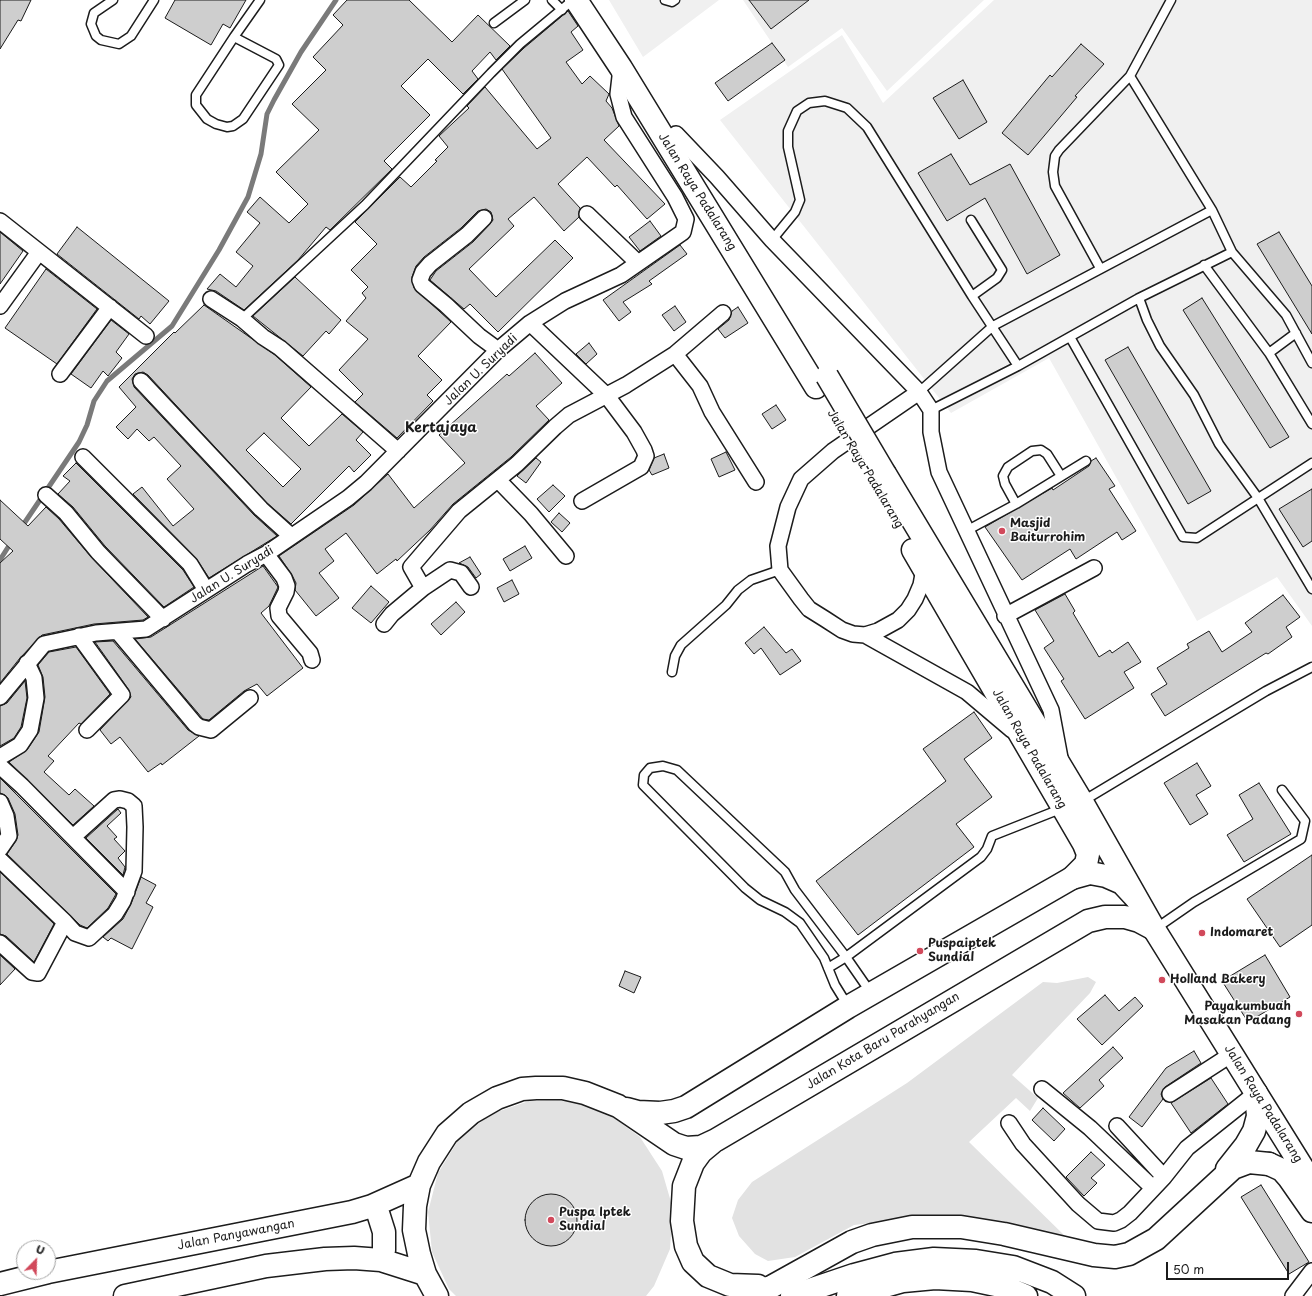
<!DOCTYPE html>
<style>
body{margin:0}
#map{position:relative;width:1312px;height:1296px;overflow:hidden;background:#fff;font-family:"Playpen Sans",sans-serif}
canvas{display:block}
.north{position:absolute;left:16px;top:1240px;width:40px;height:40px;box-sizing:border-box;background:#fff;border:1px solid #a4a4a4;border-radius:50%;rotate:23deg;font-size:11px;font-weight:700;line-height:16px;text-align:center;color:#1c1c1c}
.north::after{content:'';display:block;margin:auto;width:14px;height:18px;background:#d1495b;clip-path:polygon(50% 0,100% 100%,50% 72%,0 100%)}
.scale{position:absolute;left:1166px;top:1262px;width:123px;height:18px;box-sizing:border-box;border:2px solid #1c1c1c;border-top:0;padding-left:5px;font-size:12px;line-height:14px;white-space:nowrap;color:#1c1c1c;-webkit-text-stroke:3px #fff;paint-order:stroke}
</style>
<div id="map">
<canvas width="1312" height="1296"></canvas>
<div class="north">U</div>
<div class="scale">50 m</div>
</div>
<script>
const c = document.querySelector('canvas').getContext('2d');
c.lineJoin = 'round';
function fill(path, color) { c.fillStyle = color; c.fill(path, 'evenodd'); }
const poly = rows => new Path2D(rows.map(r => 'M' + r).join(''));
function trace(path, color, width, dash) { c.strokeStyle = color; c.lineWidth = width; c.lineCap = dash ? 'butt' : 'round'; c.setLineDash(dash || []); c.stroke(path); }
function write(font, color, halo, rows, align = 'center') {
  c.font = font + ' "Playpen Sans",sans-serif'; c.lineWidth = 3; c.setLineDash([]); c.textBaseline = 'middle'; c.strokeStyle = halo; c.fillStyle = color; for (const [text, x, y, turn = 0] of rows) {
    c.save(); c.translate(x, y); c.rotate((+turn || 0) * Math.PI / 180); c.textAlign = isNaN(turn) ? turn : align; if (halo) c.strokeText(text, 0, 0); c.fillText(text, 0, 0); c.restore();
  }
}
fill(poly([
 [609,0,719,0,643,57],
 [743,0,984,0,887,91,842,28,788,67],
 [994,0,1312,0,1312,626,1277,577,1197,621,1049,358,951,413,720,120,842,35,883,103]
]), '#f0f0f0');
fill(poly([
 [1088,977,1096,982,1090,993,1012,1075,1038,1098,1030,1111,1016,1098,969,1142,1067,1238,915,1218,854,1225,795,1257,768,1261,755,1254,739,1236,732,1218,738,1200,752,1182,907,1083,1043,982,1057,983],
 [569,1100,607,1113,640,1137,662,1171,673,1209,670,1249,654,1286,646,1296,456,1296,449,1289,432,1252,428,1212,438,1173,459,1139,491,1114,529,1101]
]), '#e2e2e2');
trace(poly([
 [21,528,79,442,87,425,94,401,107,381,172,326,219,250,248,197,261,154,267,114,274,100,301,52,336,0],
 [0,560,12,541]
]), '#7a7a7a', 5);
const building = poly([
 [0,0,31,0,21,21,18,20,0,49,0,0],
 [175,0,246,0,230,28,223,24,211,45,165,18,175,0],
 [347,0,409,0,452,42,478,15,510,46,496,60,490,52,472,71,478,79,463,94,428,59,401,86,430,115,384,161,392,169,330,230,326,227,298,260,244,310,216,291,207,289,220,274,236,287,253,266,236,252,260,223,247,212,260,197,289,223,308,204,276,172,319,130,292,104,326,70,313,57,343,25,333,15,347,0],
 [749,0,809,0,771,29,749,0],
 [568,11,578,26,571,32,583,50,566,62,582,84,590,76,609,94,606,101,612,108,619,126,604,140,665,204,647,219,617,185,615,187,587,157,558,184,580,208,579,217,564,231,534,197,508,219,514,226,469,269,496,297,555,240,573,258,498,332,470,304,464,309,430,280,436,271,473,242,490,224,493,220,491,212,486,209,478,211,461,228,424,257,416,266,412,277,414,288,451,322,418,356,442,380,427,395,433,401,397,438,355,402,363,394,339,370,368,339,346,321,366,298,362,293,368,287,351,270,377,244,355,222,400,177,411,187,437,161,435,160,448,147,439,136,469,108,467,106,485,87,537,149,551,138,502,69,524,48,568,11],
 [772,43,785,60,728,101,715,83,772,43],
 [1081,44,1104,64,1075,96,1077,97,1028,155,1002,133,1050,75,1052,77,1081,44],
 [963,80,987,122,959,139,933,98,963,80],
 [951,154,970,185,1010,164,1060,255,1027,274,985,198,947,221,918,173,951,154],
 [650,221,661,236,640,251,629,237,650,221],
 [77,227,169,301,150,324,141,316,139,319,57,254,77,227],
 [0,232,23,251,0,284,0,232],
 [1279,232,1312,286,1312,334,1257,244,1279,232],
 [680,245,687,254,649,281,652,284,623,302,631,312,619,321,603,300,680,245],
 [46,269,97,309,57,364,5,328,46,269],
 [295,277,341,320,329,334,326,331,303,356,253,316,295,277],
 [1202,298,1289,437,1270,448,1183,310,1202,298],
 [204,305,275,355,311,387,281,418,309,446,342,414,363,432,356,440,371,455,354,472,349,466,291,524,267,503,148,375,143,372,135,374,132,379,134,387,254,515,277,536,209,578,196,558,133,494,142,487,173,526,194,509,167,479,181,466,154,437,149,441,137,429,128,439,116,427,136,407,119,387,174,332,175,333,204,305],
 [264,433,301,469,283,487,246,450,264,433],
 [675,306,686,322,674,331,662,315,675,306],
 [738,307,748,323,725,338,718,329,729,320,732,311,738,307],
 [111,320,129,334,116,352,122,358,108,376,103,371,91,388,71,374,111,320],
 [589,343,597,354,586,364,576,354,589,343],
 [1128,347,1211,491,1188,504,1105,360,1128,347],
 [535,353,562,383,536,406,549,420,511,457,453,504,430,530,397,561,396,559,377,574,346,533,325,549,334,561,319,573,339,598,316,616,295,590,296,583,292,575,279,556,354,505,388,474,414,508,465,463,439,435,507,374,509,376,535,353],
 [776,405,786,420,772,429,762,414,776,405],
 [726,452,735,470,719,477,711,459,726,452],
 [664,454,669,468,652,475,649,470,654,458,664,454],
 [536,458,541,462,526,483,517,476,536,458],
 [1096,458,1115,486,1109,489,1136,531,1122,540,1117,532,1076,559,1070,549,1022,580,985,527,1052,488,1053,490,1089,466,1091,461,1096,458],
 [76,463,183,570,194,587,164,607,105,546,73,507,58,494,70,481,63,476,76,463],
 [553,485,565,496,549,512,537,499,553,485],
 [1312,489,1312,541,1303,547,1279,509,1312,489],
 [0,500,28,526,46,507,59,519,92,558,148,617,143,620,94,624,42,635,20,658,0,683,0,563,13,551,0,539,0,500],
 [559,513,570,523,562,532,551,522,559,513],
 [525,546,532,558,510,571,503,559,525,546],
 [470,557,481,574,476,578,468,567,459,563,470,557],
 [263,566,278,587,269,606,261,613,303,668,267,696,257,684,244,691,209,720,203,719,135,639,151,637,263,566],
 [512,580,519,594,504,602,497,588,512,580],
 [371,586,389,602,371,623,352,608,371,586],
 [1065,594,1075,611,1073,613,1099,657,1110,650,1112,653,1128,642,1141,662,1124,672,1134,688,1085,719,1061,681,1064,679,1044,648,1054,641,1035,610,1065,594],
 [1283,595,1300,617,1286,627,1292,637,1268,654,1266,653,1165,716,1151,694,1167,684,1157,668,1189,648,1187,644,1209,631,1222,652,1252,632,1245,623,1283,595],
 [456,602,465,612,441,635,431,624,456,602],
 [764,627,786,653,792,649,801,661,780,675,761,648,754,654,745,643,764,627],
 [113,641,188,730,199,736,162,765,161,763,148,772,120,737,111,744,100,730,131,697,129,690,95,642,113,641],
 [76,647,110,694,81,724,79,723,48,756,54,761,44,772,69,795,75,789,94,806,73,825,9,762,27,750,39,732,45,697,43,677,38,665,49,652,76,647],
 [25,681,27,698,21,727,14,738,0,746,0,706,7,703,25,681],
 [974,712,992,738,964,759,992,797,956,824,974,847,858,935,816,881,946,781,923,749,974,712],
 [1197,763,1211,786,1196,795,1208,814,1190,825,1164,783,1197,763],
 [0,778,116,894,108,908,87,928,80,925,7,854,16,841,18,835,15,814,8,798,5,795,0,793,0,778],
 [1259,783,1291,834,1244,862,1227,835,1253,819,1239,795,1259,783],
 [118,809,121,813,107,826,117,837,114,839,125,851,118,858,125,867,123,875,86,838,118,809],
 [1312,855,1312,925,1280,947,1247,899,1312,855],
 [0,872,54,924,34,962,6,936,0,934,0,872],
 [141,877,156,885,146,903,153,907,132,949,111,938,108,941,103,937,123,919,131,904,141,877],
 [0,955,15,969,0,985,0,955],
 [1265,955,1290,997,1248,1022,1222,981,1265,955],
 [625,971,641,977,634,993,619,986,625,971],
 [1105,995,1119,1011,1135,997,1143,1006,1102,1045,1077,1019,1105,995],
 [1113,1047,1123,1058,1099,1080,1104,1086,1080,1108,1063,1093,1113,1047],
 [1194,1051,1201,1063,1165,1087,1161,1094,1163,1099,1142,1127,1129,1117,1166,1068,1194,1051],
 [1211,1078,1228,1104,1191,1133,1171,1103,1211,1078],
 [1043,1108,1065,1129,1054,1141,1032,1120,1043,1108],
 [1091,1152,1105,1165,1091,1178,1097,1183,1084,1196,1066,1177,1091,1152],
 [1261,1185,1309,1262,1289,1274,1241,1197,1261,1185],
 '525 1220a26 26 0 1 1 52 0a26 26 0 1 1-52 0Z'
]);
fill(building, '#cecece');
trace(building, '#1c1c1c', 1);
const service = poly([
 [113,0,94,13,91,24,96,36,101,40,119,44,131,36,154,0],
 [552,0,562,10],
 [665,0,672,2,675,0],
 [494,23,525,0],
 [234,37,276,59,279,65,243,119,233,126,227,127,216,124,207,119,196,105,196,95,234,37,260,0],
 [1130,76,1212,210,1232,252,1286,315,1312,363],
 [971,220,1002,270,997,278,972,296],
 [772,240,795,212,800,200,788,147,788,131,797,111,809,103,825,101,847,108,867,127,972,296,1018,366],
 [1232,252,1139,298,1147,320,1160,346,1194,395,1219,444,1258,498,1312,589],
 [1204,265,1269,353,1312,424],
 [1100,268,1055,186,1053,172,1055,156,1059,150,1130,76,1171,0],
 [242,319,365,205,491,73,520,44,573,0],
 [1070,337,1183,537,1197,538,1312,463],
 [1269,353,1296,333],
 [919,392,993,326,1212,210],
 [931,410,1018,366,1139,298],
 [1016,504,1005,484,1003,476,1008,467,1032,451,1041,450,1047,454,1061,476],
 [966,531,1016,504,1086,461],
 [672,672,675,656,681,645,726,605,738,590,751,580,780,570],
 [1083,801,1266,691,1312,667],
 [1155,929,1194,902,1301,839,1305,821,1282,790],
 [828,968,846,957,981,857,987,849,992,836,1063,808],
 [848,1006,835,985,824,958,800,923,785,912,760,900,745,888,643,785,644,775,650,768,663,766,677,770,785,872,795,890,846,957,871,993]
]);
const minor = poly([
 [676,134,717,177,772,240,919,392,931,410,931,432,939,472,1051,710,1060,758],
 [587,214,638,263],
 [484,218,467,235,430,264,423,272,420,280,422,285,446,305,479,336,498,350],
 [0,221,146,336],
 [211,299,242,319,263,337,280,348,398,451],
 [0,306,39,252],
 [530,323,607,396,634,432,644,450,646,456,641,467,582,501],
 [675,354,700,386,712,412,756,482],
 [60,374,110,307],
 [141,381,261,509,291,536],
 [919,392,833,451,801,479,788,507,778,546,780,570,801,599,809,609,825,619,842,630,853,634,865,635,878,631,898,620,908,610,915,599,921,585,924,569],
 [83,457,190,564,206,590],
 [498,480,531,514,566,556],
 [46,495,66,513,98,552,163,619],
 [266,554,284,578,287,586,286,592,278,608,279,616,310,653,312,660],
 [471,587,461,573,450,570,423,588,411,567,459,511,517,464,555,427,569,415,626,385,675,354,723,313],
 [1005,616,1094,568],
 [384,624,392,614,423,588],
 [118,632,195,724,199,727,211,730,250,698],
 [865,635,967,692,1012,730],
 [79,636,122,695,87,730],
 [0,697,44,644,96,633,146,629,247,564,266,554,348,498,366,483,498,350,530,323,565,301,621,275,683,232,686,219,675,197,624,117,618,94,621,68],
 [0,757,20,745,30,730,36,698,34,678,27,663],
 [0,766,22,786,127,892],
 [0,802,6,816,9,836,0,849],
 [0,860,65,922,38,973,32,972,0,943],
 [65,922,75,933,89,938,115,914,123,901,134,871,135,827,134,806,128,801,120,799,114,800,73,837],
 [1042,1089,1090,1128,1153,1188],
 [1170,1094,1232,1054],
 [1009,1123,1023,1144,1078,1204,1098,1221,1114,1223,1121,1220,1130,1213,1164,1177,1187,1148,1256,1093],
 [1117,1126,1164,1177],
 [1293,1296,1312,1271]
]);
const secondary = poly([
 [627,1109,638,1112,660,1113,674,1111,686,1107,848,1007,1072,878,1090,873,1106,876,1122,883,1135,897],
 [713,1142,701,1152,693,1163,684,1186,682,1221,686,1246,693,1262,708,1276,730,1285,758,1286],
 [1227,1169,1246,1145,1254,1131,1258,1116,1256,1093],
 [372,1206,378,1213,384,1232,384,1250,381,1260],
 [48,1272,352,1212,372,1206,419,1185],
 [0,1284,48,1272],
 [125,1296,266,1266,325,1259,354,1258,381,1260,425,1274],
 [437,1296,425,1274,419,1254,414,1230,415,1206,419,1185,429,1162,447,1134,471,1113,497,1098,522,1089,536,1088,563,1088,585,1093,618,1106,674,1144,686,1148,701,1147,716,1140,1088,921,1105,917,1125,917,1139,921,1154,929],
 [739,1296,771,1287,852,1242,872,1235,912,1227,961,1227,1004,1234,1094,1255,1115,1257,1129,1254,1156,1239,1233,1168,1249,1162,1269,1164]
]);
const trunk = poly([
 [576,0,621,68,816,387],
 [885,474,1082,802,1154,929,1312,1183],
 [913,550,1084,844,1088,854,1086,864,1072,878],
 [1269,1164,1282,1170,1289,1178,1312,1211]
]);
const motorway = poly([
 [792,1296,854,1275,895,1264,934,1259,976,1261,1013,1267,1052,1282,1074,1296],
 [848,1296,903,1281,935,1278,972,1280,1005,1287,1026,1296]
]);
trace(service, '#1c1c1c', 11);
trace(minor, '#1c1c1c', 18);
trace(secondary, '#1c1c1c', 25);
trace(trunk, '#1c1c1c', 25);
trace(motorway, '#1c1c1c', 25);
trace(service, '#fff', 8);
trace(minor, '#fff', 15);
trace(secondary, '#fff', 22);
trace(trunk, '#fff', 22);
trace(motorway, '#fff', 22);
const trunkBridge = poly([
 [827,376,885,474]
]);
trace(trunkBridge, '#1c1c1c', 25, []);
trace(trunkBridge, '#fff', 22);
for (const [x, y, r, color] of [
 [1002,531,4,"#d1495b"],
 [1202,933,4,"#d1495b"],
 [920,951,4,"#d1495b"],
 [1162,980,4,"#d1495b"],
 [1299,1014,4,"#d1495b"],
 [551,1220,4,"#d1495b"]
]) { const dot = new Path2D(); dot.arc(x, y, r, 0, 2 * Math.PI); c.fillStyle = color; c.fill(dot); trace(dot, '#fff', 1.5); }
write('12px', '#1c1c1c', '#fff', [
 ["Jalan Raya Padalarang",697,192,58],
 ["Jalan U. Suryadi",481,370,-44],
 ["Jalan Raya Padalarang",865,469,59],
 ["Jalan U. Suryadi",232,575,-32],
 ["Jalan Raya Padalarang",1029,749,60],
 ["Jalan Kota Baru Parahyangan",883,1041,-31],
 ["Jalan Raya Padalarang",1263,1104,58],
 ["Jalan Panyawangan",236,1235,-11]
]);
write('bold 12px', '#1c1c1c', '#fff', [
 ["Masjid",1010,524],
 ["Baiturrohim",1010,538],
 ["Indomaret",1210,933],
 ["Puspaiptek",928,944],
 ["Sundial",928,958],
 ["Holland Bakery",1170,980],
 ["Payakumbuah",1291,1007,"right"],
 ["Masakan Padang",1291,1021,"right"],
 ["Puspa Iptek",559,1213],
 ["Sundial",559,1227]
], 'left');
write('bold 14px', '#1c1c1c', '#fff', [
 ["Kertajaya",441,428]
]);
</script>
